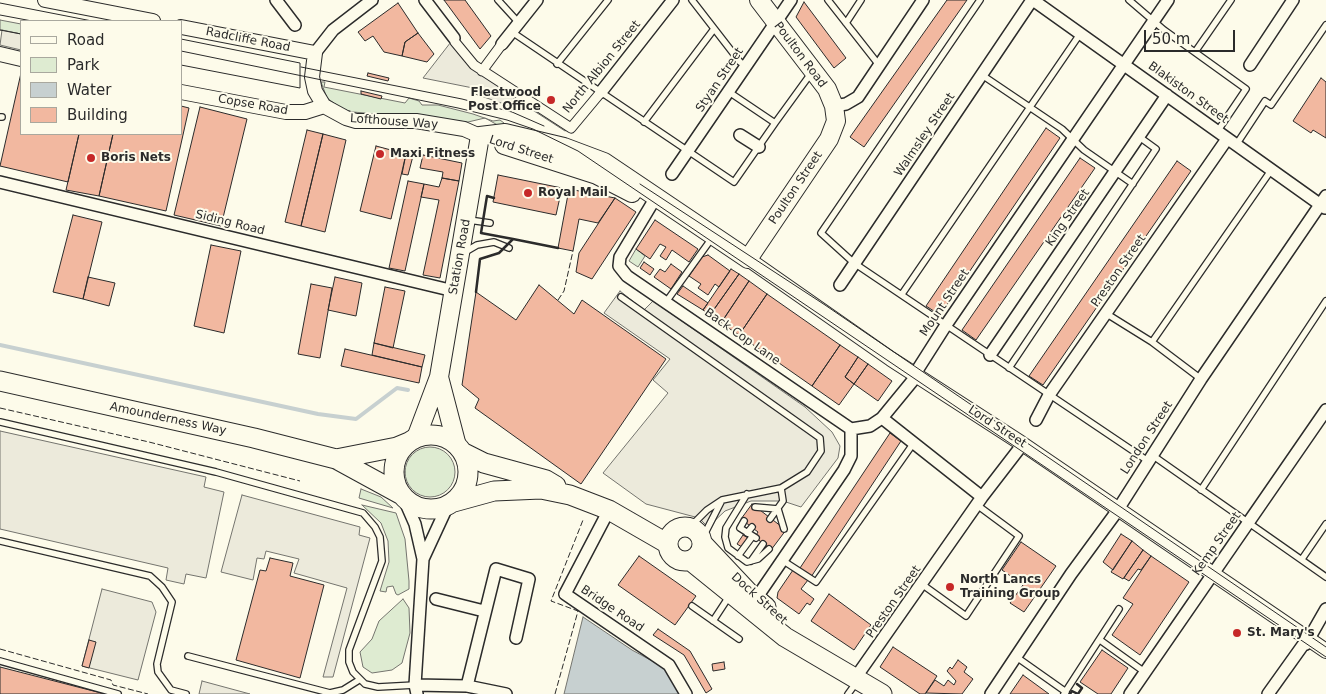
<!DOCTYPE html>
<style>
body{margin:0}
#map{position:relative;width:1326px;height:694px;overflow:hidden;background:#fdfbea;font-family:"DejaVu Sans",sans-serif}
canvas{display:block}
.legend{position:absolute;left:20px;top:20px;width:162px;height:115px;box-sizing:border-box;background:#fdfbea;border:1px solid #a9a89e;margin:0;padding:6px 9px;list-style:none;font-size:15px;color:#2b2b2b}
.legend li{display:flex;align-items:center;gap:10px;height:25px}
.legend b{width:25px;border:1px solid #a9a89e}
.scale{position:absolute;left:1144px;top:30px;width:91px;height:22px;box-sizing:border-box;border:2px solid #2b2b2b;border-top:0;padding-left:6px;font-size:15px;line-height:18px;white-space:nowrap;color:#2b2b2b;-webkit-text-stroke:4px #fdfbea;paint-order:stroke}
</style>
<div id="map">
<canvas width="1326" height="694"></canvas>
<ul class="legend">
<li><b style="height:6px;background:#fdfbea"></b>Road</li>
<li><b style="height:14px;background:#deebd1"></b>Park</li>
<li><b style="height:14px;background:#c7d0d0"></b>Water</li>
<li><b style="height:14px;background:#f2b8a0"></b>Building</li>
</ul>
<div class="scale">50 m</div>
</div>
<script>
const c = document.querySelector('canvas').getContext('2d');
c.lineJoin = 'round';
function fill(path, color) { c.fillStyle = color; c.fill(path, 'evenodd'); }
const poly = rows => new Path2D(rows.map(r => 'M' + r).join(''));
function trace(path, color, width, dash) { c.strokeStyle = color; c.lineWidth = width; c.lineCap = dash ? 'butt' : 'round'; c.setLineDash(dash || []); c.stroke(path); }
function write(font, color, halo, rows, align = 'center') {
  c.font = font + ' "DejaVu Sans",sans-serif'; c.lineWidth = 4; c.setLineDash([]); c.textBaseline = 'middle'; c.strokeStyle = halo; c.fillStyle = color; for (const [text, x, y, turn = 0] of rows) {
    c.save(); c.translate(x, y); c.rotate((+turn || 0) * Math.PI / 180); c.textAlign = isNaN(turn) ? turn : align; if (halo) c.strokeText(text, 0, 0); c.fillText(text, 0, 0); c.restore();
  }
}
const green = poly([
 [0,20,21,24,21,34,0,30,0,20],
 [321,82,325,82,324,87,405,103,409,98,419,101,422,105,438,105,473,114,493,121,500,120,504,123,503,128,485,118,468,122,353,112,342,109,327,98,321,82],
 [636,249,645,256,638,267,629,261,636,249],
 '405 472a25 25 0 1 1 50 0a25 25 0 1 1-50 0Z',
 [361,489,381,497,393,508,359,498,361,489],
 [362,505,396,513,405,539,409,581,409,589,398,595,396,594,393,586,387,587,386,592,380,591,389,562,388,541,381,523,362,505],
 [403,599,409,608,410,633,402,663,392,670,372,673,363,667,360,652,372,639,379,621,403,599]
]);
fill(green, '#deebd1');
trace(green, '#74746e', 1);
const parking = poly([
 [2,30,21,34,21,50,0,45,2,30],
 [454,38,474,65,571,128,565,131,514,98,513,107,475,94,473,88,423,78,454,38],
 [620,291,644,310,653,301,805,407,832,432,840,446,838,458,801,507,783,501,751,501,725,511,708,527,699,518,646,504,603,473,668,393,653,380,670,359,604,313,620,291],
 [0,431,206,477,204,487,224,492,206,578,186,574,184,584,166,580,168,568,0,529,0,431],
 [242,495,360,527,359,535,370,538,333,677,323,677,347,588,294,573,299,559,266,551,264,559,257,558,253,580,221,572,242,495],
 [102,589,152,602,156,612,138,680,82,666,102,589],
 [202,681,250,694,199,694,202,681]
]);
fill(parking, '#eceadb');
trace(parking, '#74746e', 1);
const water = poly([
 [583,617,632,650,667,669,681,694,564,694,583,617]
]);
fill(water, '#c7d0d0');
trace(water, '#74746e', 1);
trace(poly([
 [0,345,318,414,356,419,397,388,408,390]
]), '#c7d0d0', 4);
const building = poly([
 [444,0,465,0,491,36,480,49,444,0],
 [947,0,967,0,864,147,850,137,947,0],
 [804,2,846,58,834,68,796,17,804,2],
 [398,3,418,33,405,42,402,56,384,52,373,36,365,41,358,32,398,3],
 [418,33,434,54,427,62,402,56,405,42,418,33],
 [21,73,21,134,79,134,68,182,0,166,21,73],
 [368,73,389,78,388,81,367,76,368,73],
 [1321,78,1326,82,1326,138,1313,130,1311,133,1293,121,1321,78],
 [361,91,382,96,381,99,361,94,361,91],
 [181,106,189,108,166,211,99,196,113,134,181,134,181,106],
 [200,107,247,119,221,226,174,215,200,107],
 [1046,128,1060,138,940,315,926,306,1046,128],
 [307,130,323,134,301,226,285,222,307,130],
 [79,134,113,134,99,196,66,190,79,134],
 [323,134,346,140,325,232,301,226,323,134],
 [376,146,406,154,391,219,360,211,376,146],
 [406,154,413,156,408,175,402,174,406,154],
 [423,155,462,163,459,181,442,178,443,172,420,168,423,155],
 [1080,158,1095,168,976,340,962,330,1080,158],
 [1177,161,1191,171,1043,385,1029,376,1177,161],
 [498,175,562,188,556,215,493,202,498,175],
 [442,178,459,181,440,278,423,275,439,200,421,197,424,184,439,187,442,178],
 [408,181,424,184,405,271,389,268,408,181],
 [569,189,615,198,598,223,579,219,573,251,558,248,569,189],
 [615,198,636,212,592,279,576,272,579,253,615,198],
 [73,215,102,222,83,299,53,292,73,215],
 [655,220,698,249,689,262,672,250,666,260,660,256,666,247,660,244,650,259,636,249,655,220],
 [211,245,241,251,224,333,194,326,211,245],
 [708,255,730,271,719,287,715,284,708,295,698,288,701,284,689,276,702,257,708,255],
 [644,262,654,269,650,275,640,268,644,262],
 [671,264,682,272,671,289,654,277,660,269,665,272,671,264],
 [731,269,739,274,710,315,703,310,731,269],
 [739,274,749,281,721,323,710,315,739,274],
 [88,277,115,283,109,306,83,299,88,277],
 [335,277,362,283,356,316,328,310,335,277],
 [749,281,767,294,739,335,721,323,749,281],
 [311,284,332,288,320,358,298,354,311,284],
 [539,285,574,314,582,300,666,359,581,484,475,408,479,399,462,385,476,292,516,320,539,285],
 [683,286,708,303,703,310,677,294,683,286],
 [385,287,405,291,393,348,374,343,385,287],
 [767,294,840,345,812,386,739,335,767,294],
 [374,343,425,355,422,367,372,355,374,343],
 [840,345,858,357,845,377,854,384,839,405,812,386,840,345],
 [345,349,422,367,419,383,341,366,345,349],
 [858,357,868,364,854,384,845,377,858,357],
 [868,364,892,381,878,401,854,384,868,364],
 [890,433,901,441,811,577,800,568,890,433],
 [752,504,786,530,771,550,755,537,758,532,741,519,752,504],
 [1121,534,1132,541,1113,570,1103,562,1121,534],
 [743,535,748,538,742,547,737,544,743,535],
 [1132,541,1143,550,1123,579,1111,572,1132,541],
 [1021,542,1056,566,1024,612,1010,603,1023,585,1002,570,1021,542],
 [1143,550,1151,556,1141,570,1138,569,1129,581,1124,578,1143,550],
 [639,556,696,596,675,625,618,585,639,556],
 [1151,556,1189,582,1140,655,1112,635,1133,604,1123,598,1151,556],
 [270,558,293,563,290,576,324,585,300,678,236,660,260,570,266,571,270,558],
 [793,570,808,580,801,589,814,599,810,605,807,603,799,614,777,598,778,592,793,570],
 [829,594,871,625,854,650,811,621,829,594],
 [658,629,690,651,712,689,706,693,684,655,653,635,658,629],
 [89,640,96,642,89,668,82,666,89,640],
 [893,647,937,676,925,694,920,694,880,667,893,647],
 [1102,650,1128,668,1111,694,1098,694,1080,682,1102,650],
 [958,660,967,667,964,672,973,679,962,694,926,693,935,680,944,686,948,680,954,685,956,681,947,671,950,667,952,669,958,660],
 [724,662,725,669,713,671,712,664,724,662],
 [0,667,105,694,0,694,0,667],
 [1023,675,1049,694,1010,694,1023,675]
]);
fill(building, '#f2b8a0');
trace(building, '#2b2b2b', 1);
const service = poly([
 [498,0,519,23],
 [692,0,740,62,746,66],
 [828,0,879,65],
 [980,0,821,233,854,263,1148,461],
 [1129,0,1164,30,1246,89,1217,132],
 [846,23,861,0],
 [512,32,734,182,775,123,729,92],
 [1195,52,1231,0],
 [557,64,608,0],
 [982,75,1062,129,1084,150,1133,184],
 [0,117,2,117],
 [644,122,714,29],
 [775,123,812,72],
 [1236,145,1265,101,1271,105,1326,25],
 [469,220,490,223],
 [465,252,477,245,494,242,509,248],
 [902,294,1080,34],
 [621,297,820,438,821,451,807,472,781,488,722,500,707,510,689,528],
 [666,302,712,238],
 [1107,314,1152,342,1201,379],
 [1152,342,1272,169],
 [1009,368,1156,149,1138,136],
 [0,422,216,472,363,513,375,527,380,537,382,561,349,650,349,662,353,672,365,684,378,687,415,685],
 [1152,455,1326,577],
 [1201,490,1326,301],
 [747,494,726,528,725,537,728,548,747,562,758,559,769,549],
 [755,507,778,509],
 [778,509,784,529],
 [770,519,783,501,781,488],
 [744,521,740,528,756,538],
 [747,533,752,527],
 [702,539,721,502],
 [0,541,150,576,162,587,172,602,157,664,158,672,171,690,186,694],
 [738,556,752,537],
 [1302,559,1326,524],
 [782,560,816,582,913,444],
 [751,561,763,544],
 [923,585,966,616,1019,536,977,505],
 [692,606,739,639],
 [713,621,730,595],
 [1100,640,1146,673],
 [188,656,330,693,343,690,359,680],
 [1015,656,1066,692],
 [0,661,118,694],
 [848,694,856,683],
 [1064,694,1119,609]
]);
const pedestrian = poly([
 [454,38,455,42,474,65,571,128,601,92],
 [482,71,502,44]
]);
const minor = poly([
 [276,0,295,25],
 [425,0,454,38],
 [1033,0,1325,208],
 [502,44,537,0],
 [315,53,333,30,372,0],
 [1250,65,1293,0],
 [601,92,673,0],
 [834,106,846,104,858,97,923,0],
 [740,135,759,147],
 [672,174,791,0],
 [0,182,454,291],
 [656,197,620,257,619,266,627,276,851,429],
 [840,285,1032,0],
 [990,355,1167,95],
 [882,418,982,497],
 [1036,420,1049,395,1227,139],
 [851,429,870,426,882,418,914,379,918,369,946,325,1168,0],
 [404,499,415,524,423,559,415,685,417,694],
 [609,510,565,594,669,665,686,694],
 [423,559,448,505],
 [436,599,484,611],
 [753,603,844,470,851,456,851,429],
 [856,677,982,497,1019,449,1021,443],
 [415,685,467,686,506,694],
 [467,686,496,569,529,579,516,638],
 [991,694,1071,574,1115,514,1201,379,1326,196],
 [1130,694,1326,410],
 [1268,694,1303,645,1306,644,1326,609]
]);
const tertiary = poly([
 [45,0,153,21],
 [181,27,315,53,312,77,315,91,324,106,346,118,356,121,416,121,464,129,480,136],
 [0,54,21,59],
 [181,92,286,112,305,112,324,106],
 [748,259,891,359,1021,443,1326,651]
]);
const primary = poly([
 [480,136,505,133,564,147,604,162,748,259,829,139,836,121,834,106,827,89,759,0],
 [504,145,597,175,632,193],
 [439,377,457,446],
 [416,438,439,377,480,136]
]);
const trunk = poly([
 [0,381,254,438,336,459,400,494],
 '394 472a37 37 0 1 1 74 0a37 37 0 1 1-74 0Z',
 [462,452,484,463,546,480,556,486],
 [336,459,397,447,409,442],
 [454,502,494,491,541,489,570,495,609,510,668,544],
 '668 544a17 17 0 1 1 34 0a17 17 0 1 1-34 0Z',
 [703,544,750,594,766,607],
 [691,561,785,637,882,694]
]);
trace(service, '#2b2b2b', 8);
trace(pedestrian, '#2b2b2b', 11);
trace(minor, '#2b2b2b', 14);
trace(tertiary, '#2b2b2b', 16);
trace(primary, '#2b2b2b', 20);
trace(trunk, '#2b2b2b', 21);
trace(service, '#fdfbea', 5.5);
trace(pedestrian, '#fdfbea', 9);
trace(minor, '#fdfbea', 11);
trace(tertiary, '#fdfbea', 14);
trace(primary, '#fdfbea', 18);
trace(trunk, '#fdfbea', 19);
trace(poly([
 [0,3,92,21],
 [0,15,32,21],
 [0,30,21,34],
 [181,39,300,63,300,88,181,65],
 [181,51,458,108,507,120,533,129,578,151,1326,657],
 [301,67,462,99,512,112,544,126],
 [640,184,825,305,1326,647]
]), '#2b2b2b', 1);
trace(poly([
 [558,300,564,291,573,251],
 [0,408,149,442,300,481],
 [0,649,111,680,113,685,148,694],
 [555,694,578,611,551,601,583,520]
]), '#2b2b2b', 1, [6, 2.5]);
trace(poly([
 [494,198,487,196,481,233,513,239],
 [476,292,480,259,499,253,513,239,558,248],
 [1070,694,1072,691,1078,694,1082,688,1077,684]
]), '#2b2b2b', 2.5);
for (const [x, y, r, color] of [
 [551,100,5,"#c62828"],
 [380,154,5,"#c62828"],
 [91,158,5,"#c62828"],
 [528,193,5,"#c62828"],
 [950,587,5,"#c62828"],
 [1237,633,5,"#c62828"]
]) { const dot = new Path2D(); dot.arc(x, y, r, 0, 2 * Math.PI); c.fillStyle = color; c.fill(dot); trace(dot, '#fdfbea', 2); }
write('12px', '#2b2b2b', '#fdfbea', [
 ["Radcliffe Road",248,40,11],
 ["Poulton Road",800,55,53],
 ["North Albion Street",602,67,-51],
 ["Styan Street",720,80,-56],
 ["Blakiston Street",1188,93,36],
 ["Copse Road",253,105,10],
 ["Lofthouse Way",394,122,4],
 ["Walmsley Street",925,135,-56],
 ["Lord Street",521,150,18],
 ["Poulton Street",796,188,-56],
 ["King Street",1068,218,-55],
 ["Siding Road",230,223,14],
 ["Station Road",460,257,-80],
 ["Preston Street",1119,271,-55],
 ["Mount Street",945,303,-56],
 ["Back Cop Lane",742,337,35],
 ["Amounderness Way",168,419,12],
 ["Lord Street",997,427,33],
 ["London Street",1147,438,-57],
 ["Kemp Street",1217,544,-55],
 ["Dock Street",759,599,42],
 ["Preston Street",894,602,-55],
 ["Bridge Road",612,609,34]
]);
write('bold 12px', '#2b2b2b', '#fdfbea', [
 ["Fleetwood",541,93,"right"],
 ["Post Office",541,107,"right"],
 ["Maxi Fitness",390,154],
 ["Boris Nets",101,158],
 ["Royal Mail",538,193],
 ["North Lancs",960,580],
 ["Training Group",960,594],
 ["St. Mary's",1247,633]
], 'left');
</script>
